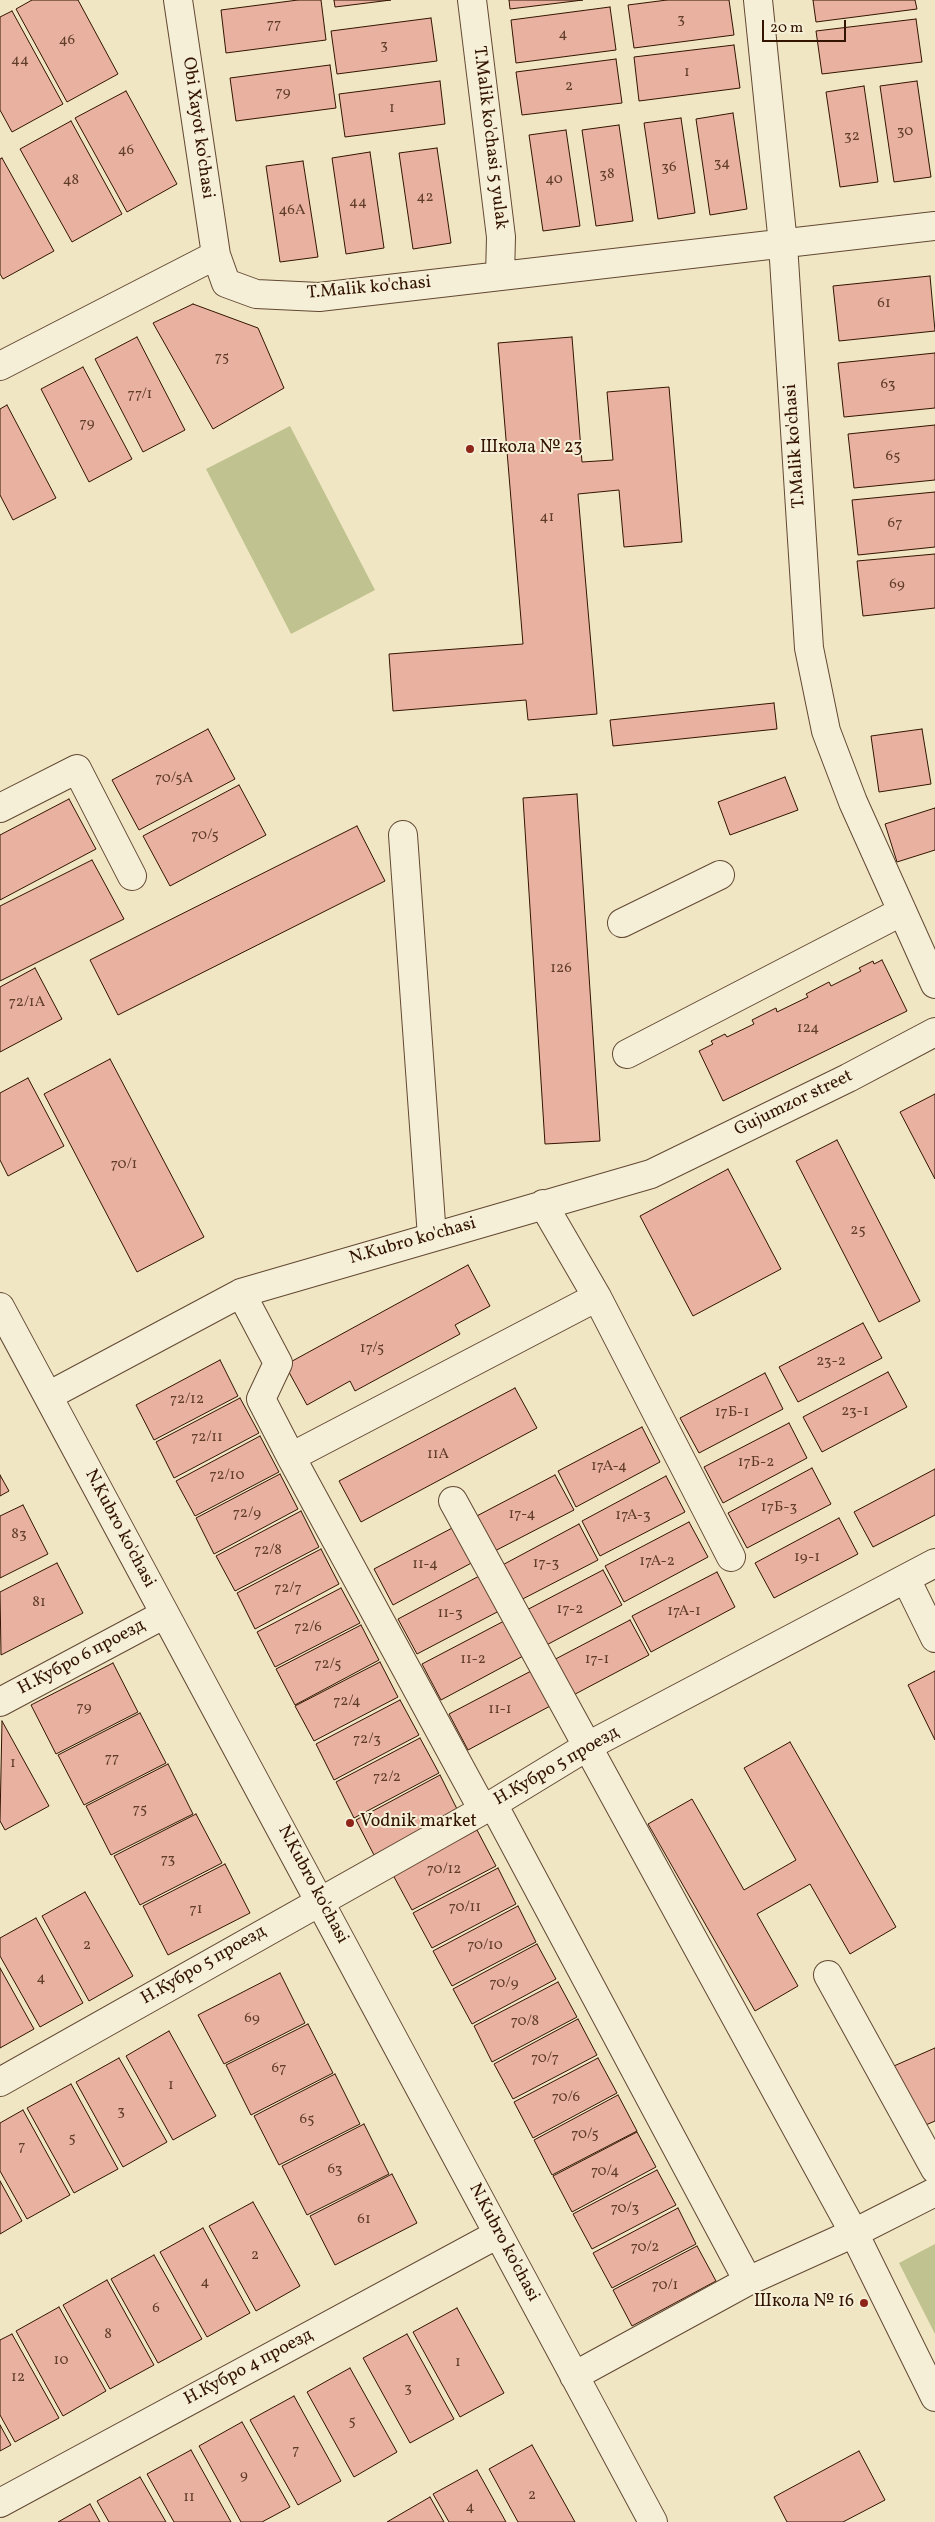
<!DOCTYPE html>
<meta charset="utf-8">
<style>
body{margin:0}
#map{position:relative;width:935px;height:2522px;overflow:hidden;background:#f0e6c3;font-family:Vollkorn,serif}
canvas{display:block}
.scale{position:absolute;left:762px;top:20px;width:84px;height:22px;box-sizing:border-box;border:2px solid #331401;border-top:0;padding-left:6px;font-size:15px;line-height:18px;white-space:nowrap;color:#331401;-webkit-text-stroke:4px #f5efd8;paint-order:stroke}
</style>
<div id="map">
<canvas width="935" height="2522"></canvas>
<div class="scale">20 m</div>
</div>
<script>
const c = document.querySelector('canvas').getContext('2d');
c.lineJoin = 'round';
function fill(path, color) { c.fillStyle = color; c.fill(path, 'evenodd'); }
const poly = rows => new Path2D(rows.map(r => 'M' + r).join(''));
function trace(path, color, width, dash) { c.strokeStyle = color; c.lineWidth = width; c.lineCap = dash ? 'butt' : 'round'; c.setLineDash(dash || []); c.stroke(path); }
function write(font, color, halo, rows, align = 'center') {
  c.font = font + ' Vollkorn,serif'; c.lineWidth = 4; c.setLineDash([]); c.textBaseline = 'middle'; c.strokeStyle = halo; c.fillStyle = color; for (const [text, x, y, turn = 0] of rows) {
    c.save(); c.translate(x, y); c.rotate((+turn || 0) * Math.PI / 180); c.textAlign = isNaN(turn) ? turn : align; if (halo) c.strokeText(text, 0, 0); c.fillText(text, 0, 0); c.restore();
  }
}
fill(poly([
 [290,426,375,590,291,634,206,469],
 [935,2244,935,2334,899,2263]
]), '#c0c38f');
const building = poly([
 [32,0,78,0,118,74,67,102,16,9,32,0],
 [298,0,321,0,326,40,226,53,221,10,298,0],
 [334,0,391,0,335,7,334,0],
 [509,0,583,0,510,9,509,0],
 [667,0,729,0,734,35,634,48,628,5,667,0],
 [813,0,915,0,917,9,816,22,813,0],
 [610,7,616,50,516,63,511,20,610,7],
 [12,11,63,104,12,132,0,110,0,17,12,11],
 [431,18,437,61,337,74,331,31,431,18],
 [916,19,922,62,822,74,816,31,916,19],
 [734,45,740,88,639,101,634,57,734,45],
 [616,59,622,103,522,115,516,72,616,59],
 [330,65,336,108,236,121,230,78,330,65],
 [440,81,445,124,345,137,339,94,440,81],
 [917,81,931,177,894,182,880,86,917,81],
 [864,86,878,182,840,187,826,92,864,86],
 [126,91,177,184,127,212,75,118,126,91],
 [733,113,747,209,710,215,696,119,733,113],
 [681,118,695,213,658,219,644,123,681,118],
 [71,121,122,214,72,242,20,149,71,121],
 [619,125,633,221,596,226,582,130,619,125],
 [566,130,580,226,543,231,529,135,566,130],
 [437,148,451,243,413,249,399,153,437,148],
 [370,152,384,248,346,254,332,158,370,152],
 [2,158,54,251,3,279,0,274,0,159,2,158],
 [303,161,318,257,280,262,266,166,303,161],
 [930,276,935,331,839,341,833,286,930,276],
 [193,304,258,328,284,388,213,429,153,323,193,304],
 [137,337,185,430,143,452,95,359,137,337],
 [572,337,582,462,613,460,607,392,669,387,682,542,624,547,619,490,578,494,597,714,528,720,526,700,393,711,389,654,523,644,498,343,572,337],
 [935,353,935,408,844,417,838,363,935,353],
 [83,367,132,459,89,482,41,389,83,367],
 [7,405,56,498,13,520,0,495,0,409,7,405],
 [935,425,935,480,854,488,848,434,935,425],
 [935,492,935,547,858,555,852,500,935,492],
 [935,554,935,608,863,616,857,561,935,554],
 [774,703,777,729,613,746,610,720,774,703],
 [208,729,235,779,139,830,112,780,208,729],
 [922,729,931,784,879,792,871,736,922,729],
 [785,777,798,810,730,835,718,802,785,777],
 [239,785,266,835,170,886,143,836,239,785],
 [577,794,600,1141,545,1144,523,798,577,794],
 [69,799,96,849,0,900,0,835,69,799],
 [935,808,935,850,897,862,885,824,935,808],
 [357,826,385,881,118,1015,90,960,357,826],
 [92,860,124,919,0,981,0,906,92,860],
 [882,960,907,1011,723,1101,699,1051,713,1044,711,1041,725,1034,727,1037,754,1024,752,1020,776,1008,777,1012,808,997,806,994,829,982,831,986,861,971,859,968,873,961,874,964,882,960],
 [35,968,62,1019,0,1052,0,987,35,968],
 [110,1059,204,1237,137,1272,44,1094,110,1059],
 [28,1078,64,1146,8,1176,0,1160,0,1093,28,1078],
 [935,1094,935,1179,900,1112,935,1094],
 [837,1140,920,1301,879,1322,796,1161,837,1140],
 [728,1169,781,1269,693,1316,640,1216,728,1169],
 [468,1265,490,1306,455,1325,460,1334,355,1391,350,1381,307,1405,285,1365,468,1265],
 [863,1323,882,1358,798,1402,779,1367,863,1323],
 [220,1360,238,1396,154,1440,136,1405,220,1360],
 [888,1372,907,1407,822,1452,803,1417,888,1372],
 [765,1373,783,1409,699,1453,680,1418,765,1373],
 [515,1388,537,1428,361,1522,339,1481,515,1388],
 [240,1398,259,1433,174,1478,156,1442,240,1398],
 [789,1423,807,1458,723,1503,704,1467,789,1423],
 [642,1427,660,1462,576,1507,558,1471,642,1427],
 [260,1436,279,1472,195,1516,176,1481,260,1436],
 [812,1468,831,1504,747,1548,728,1513,812,1468],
 [935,1469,935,1515,873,1547,854,1512,935,1469],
 [280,1474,298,1509,214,1554,196,1518,280,1474],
 [0,1475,9,1491,0,1496,0,1475],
 [555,1475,574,1510,489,1554,471,1519,555,1475],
 [666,1476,685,1512,600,1556,582,1521,666,1476],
 [23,1505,48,1554,0,1578,0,1516,23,1505],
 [301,1511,319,1547,235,1591,216,1556,301,1511],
 [839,1518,858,1554,774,1598,755,1563,839,1518],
 [689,1522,708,1557,624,1602,605,1566,689,1522],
 [579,1524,598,1560,513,1604,495,1569,579,1524],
 [458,1525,477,1560,393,1605,374,1569,458,1525],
 [321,1549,339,1584,255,1629,237,1593,321,1549],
 [57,1563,83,1613,1,1655,0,1592,57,1563],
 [603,1570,622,1605,537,1650,519,1614,603,1570],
 [717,1572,735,1607,651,1652,632,1616,717,1572],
 [483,1574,501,1610,417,1654,398,1619,483,1574],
 [341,1588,360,1623,275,1667,257,1632,341,1588],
 [506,1620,525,1655,441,1700,422,1664,506,1620],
 [630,1620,649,1655,564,1700,546,1664,630,1620],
 [361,1625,379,1660,295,1705,276,1669,361,1625],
 [380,1662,398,1697,314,1741,295,1706,380,1662],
 [113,1663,138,1712,56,1754,31,1705,113,1663],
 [533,1670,552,1705,468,1750,449,1714,533,1670],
 [935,1671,935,1740,908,1685,935,1671],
 [400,1700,419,1735,334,1780,316,1744,400,1700],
 [140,1713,166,1763,84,1805,58,1755,140,1713],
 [2,1721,49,1806,5,1830,0,1821,2,1721],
 [420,1738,439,1773,354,1818,336,1782,420,1738],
 [790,1742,896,1927,850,1954,810,1884,757,1914,798,1986,755,2011,648,1824,692,1799,744,1890,796,1860,744,1768,790,1742],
 [168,1764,193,1814,111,1855,86,1806,168,1764],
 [440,1775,458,1811,374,1855,356,1820,440,1775],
 [196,1814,222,1863,140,1905,114,1856,196,1814],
 [477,1830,496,1866,412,1910,393,1875,477,1830],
 [225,1864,250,1913,168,1955,143,1906,225,1864],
 [498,1868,516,1904,432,1948,413,1913,498,1868],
 [85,1892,133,1976,89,2001,42,1916,85,1892],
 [518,1906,536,1942,452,1986,433,1951,518,1906],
 [36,1918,83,2003,40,2027,0,1956,0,1938,36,1918],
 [537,1944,556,1979,472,2024,453,1989,537,1944],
 [0,1968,34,2029,0,2048,0,1968],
 [280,1973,305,2023,224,2064,198,2015,280,1973],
 [558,1982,577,2017,492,2062,474,2026,558,1982],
 [578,2019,597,2055,513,2099,494,2064,578,2019],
 [308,2024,333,2073,251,2115,226,2065,308,2024],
 [169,2031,216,2116,173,2140,126,2056,169,2031],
 [935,2048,935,2121,914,2130,887,2069,935,2048],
 [119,2058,167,2142,123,2167,76,2082,119,2058],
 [598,2058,617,2093,533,2138,514,2102,598,2058],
 [335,2074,360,2124,279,2165,254,2116,335,2074],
 [71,2084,118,2169,74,2193,27,2108,71,2084],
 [618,2095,637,2131,552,2175,534,2140,618,2095],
 [23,2110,70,2195,27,2219,0,2171,0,2123,23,2110],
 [364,2124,389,2174,307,2215,282,2166,364,2124],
 [637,2132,656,2167,572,2212,553,2176,637,2132],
 [657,2170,676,2205,592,2249,573,2214,657,2170],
 [392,2174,417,2223,335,2265,310,2216,392,2174],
 [0,2181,22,2221,0,2234,0,2181],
 [253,2202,300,2286,256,2311,209,2226,253,2202],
 [678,2208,696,2244,612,2288,593,2253,678,2208],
 [203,2228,250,2313,207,2337,160,2252,203,2228],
 [697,2246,716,2281,632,2326,613,2290,697,2246],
 [154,2255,202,2339,158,2363,111,2279,154,2255],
 [107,2280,154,2365,110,2389,63,2305,107,2280],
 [59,2307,106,2391,63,2416,16,2331,59,2307],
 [457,2308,504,2393,460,2417,413,2332,457,2308],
 [12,2334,59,2418,15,2442,0,2415,0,2340,12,2334],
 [407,2334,454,2419,410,2443,363,2358,407,2334],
 [350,2368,397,2452,354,2477,307,2392,350,2368],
 [294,2396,341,2481,298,2505,250,2420,294,2396],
 [242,2422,290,2507,262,2522,241,2522,199,2446,242,2422],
 [0,2425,11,2445,0,2451,0,2425],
 [532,2445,575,2522,518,2522,489,2469,532,2445],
 [191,2450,231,2522,174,2522,147,2474,191,2450],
 [859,2451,885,2500,843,2522,787,2522,774,2497,859,2451],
 [477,2470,506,2522,449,2522,433,2494,477,2470],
 [140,2477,166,2522,109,2522,97,2501,140,2477],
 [430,2497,444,2522,387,2522,430,2497],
 [90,2504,100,2522,58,2522,90,2504]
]);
fill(building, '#e9b2a0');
trace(building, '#331401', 1);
const minor = poly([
 [178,0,216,255],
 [472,0,501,237,500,276],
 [758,0,783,244,809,648,826,731,853,802,935,984],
 [0,366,216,255,226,283,256,294,319,297,935,226],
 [0,808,77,769,132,876],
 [403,835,432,1237],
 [622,923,720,875],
 [627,1054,901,912],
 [543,1204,597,1297,731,1557],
 [241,1293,278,1363,261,1399,291,1457,597,1297],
 [0,1307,653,2522],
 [48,1396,241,1293,651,1174,848,1078,935,1032],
 [291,1457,483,1810],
 [453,1501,854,2233,935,2397],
 [906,1579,935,1638],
 [0,1702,165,1614],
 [493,1804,748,2281],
 [828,1975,935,2169],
 [0,2082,483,1810,588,1746,935,1563],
 [574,2376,748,2281,854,2233,935,2192],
 [0,2503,498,2234]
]);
trace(minor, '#624832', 30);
trace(minor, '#f5efd8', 28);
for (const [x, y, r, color] of [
 [470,449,5,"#8f2418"],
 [350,1823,5,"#8f2418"],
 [864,2303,5,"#8f2418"]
]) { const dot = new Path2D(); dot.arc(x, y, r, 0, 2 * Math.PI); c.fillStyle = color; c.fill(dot); trace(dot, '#f5efd8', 2); }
write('15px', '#603c29', null, [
 ["3",681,20],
 ["77",274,25],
 ["4",563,35],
 ["46",67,41],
 ["3",384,46],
 ["44",20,61],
 ["1",687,73],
 ["2",569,87],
 ["79",283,93],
 ["1",392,109],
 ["30",905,132],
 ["32",852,137],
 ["46",126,151],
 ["34",722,164],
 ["36",669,168],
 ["38",607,175],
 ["40",554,180],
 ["48",71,181],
 ["42",425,198],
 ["44",358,203],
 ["46A",292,211],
 ["61",884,304],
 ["75",222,358],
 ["63",888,385],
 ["77/1",140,395],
 ["79",87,424],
 ["65",893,457],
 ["41",547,518],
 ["67",895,524],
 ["69",897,585],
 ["70/5А",174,779],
 ["70/5",205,836],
 ["126",561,969],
 ["72/1А",27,1003],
 ["124",808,1029],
 ["70/1",124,1165],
 ["25",858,1231],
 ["17/5",372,1349],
 ["23-2",831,1362],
 ["72/12",187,1400],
 ["23-1",855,1412],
 ["17Б-1",732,1413],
 ["72/11",207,1438],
 ["11А",438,1455],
 ["17Б-2",756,1463],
 ["17А-4",609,1467],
 ["72/10",227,1476],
 ["17Б-3",779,1508],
 ["72/9",247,1514],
 ["17-4",522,1515],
 ["17А-3",633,1516],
 ["83",19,1535],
 ["72/8",268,1551],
 ["19-1",807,1558],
 ["17А-2",657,1562],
 ["17-3",546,1564],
 ["11-4",425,1565],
 ["72/7",288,1589],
 ["81",39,1603],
 ["17-2",570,1610],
 ["17А-1",684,1612],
 ["11-3",450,1614],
 ["72/6",308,1628],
 ["11-2",473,1660],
 ["17-1",597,1660],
 ["72/5",328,1665],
 ["72/4",347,1702],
 ["79",84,1708],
 ["11-1",500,1710],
 ["72/3",367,1740],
 ["77",112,1759],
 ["1",13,1764],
 ["72/2",387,1778],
 ["75",140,1810],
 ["73",168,1860],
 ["70/12",444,1870],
 ["70/11",465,1908],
 ["71",196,1910],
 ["2",87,1946],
 ["70/10",485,1946],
 ["4",41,1979],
 ["70/9",504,1984],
 ["69",252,2019],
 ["70/8",525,2022],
 ["70/7",545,2059],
 ["67",279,2069],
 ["1",171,2086],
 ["70/6",566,2098],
 ["3",121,2112],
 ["65",307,2120],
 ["70/5",585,2135],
 ["5",72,2139],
 ["7",22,2147],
 ["63",335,2170],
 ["70/4",605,2172],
 ["70/3",625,2209],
 ["61",364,2220],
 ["70/2",645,2248],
 ["2",255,2256],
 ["4",205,2283],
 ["70/1",665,2286],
 ["6",156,2309],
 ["8",108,2335],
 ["10",61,2361],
 ["1",458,2363],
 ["12",18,2378],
 ["3",408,2389],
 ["5",352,2422],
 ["7",296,2451],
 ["9",244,2476],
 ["2",532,2496],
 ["11",189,2498],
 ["4",470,2508]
]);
write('18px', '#331401', '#f5efd8', [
 ["Obi Xayot ko'chasi",197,128,82],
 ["T.Malik ko'chasi 5 yulak",489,138,83],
 ["T.Malik ko'chasi",369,289,-5],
 ["T.Malik ko'chasi",796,446,-94],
 ["Gujumzor street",794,1104,-26],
 ["N.Kubro ko'chasi",413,1242,-16],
 ["N.Kubro ko'chasi",119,1529,62],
 ["Н.Кубро 6 проезд",82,1658,-28],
 ["Н.Кубро 5 проезд",557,1767,-30],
 ["N.Kubro ko'chasi",312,1885,62],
 ["Н.Кубро 5 проезд",204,1966,-30],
 ["N.Kubro ko'chasi",503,2243,62],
 ["Н.Кубро 4 проезд",249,2368,-28]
]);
write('18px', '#331401', '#f5efd8', [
 ["Школа № 23",480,449],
 ["Vodnik market",360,1823],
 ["Школа № 16",854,2303,"right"]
], 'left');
</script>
